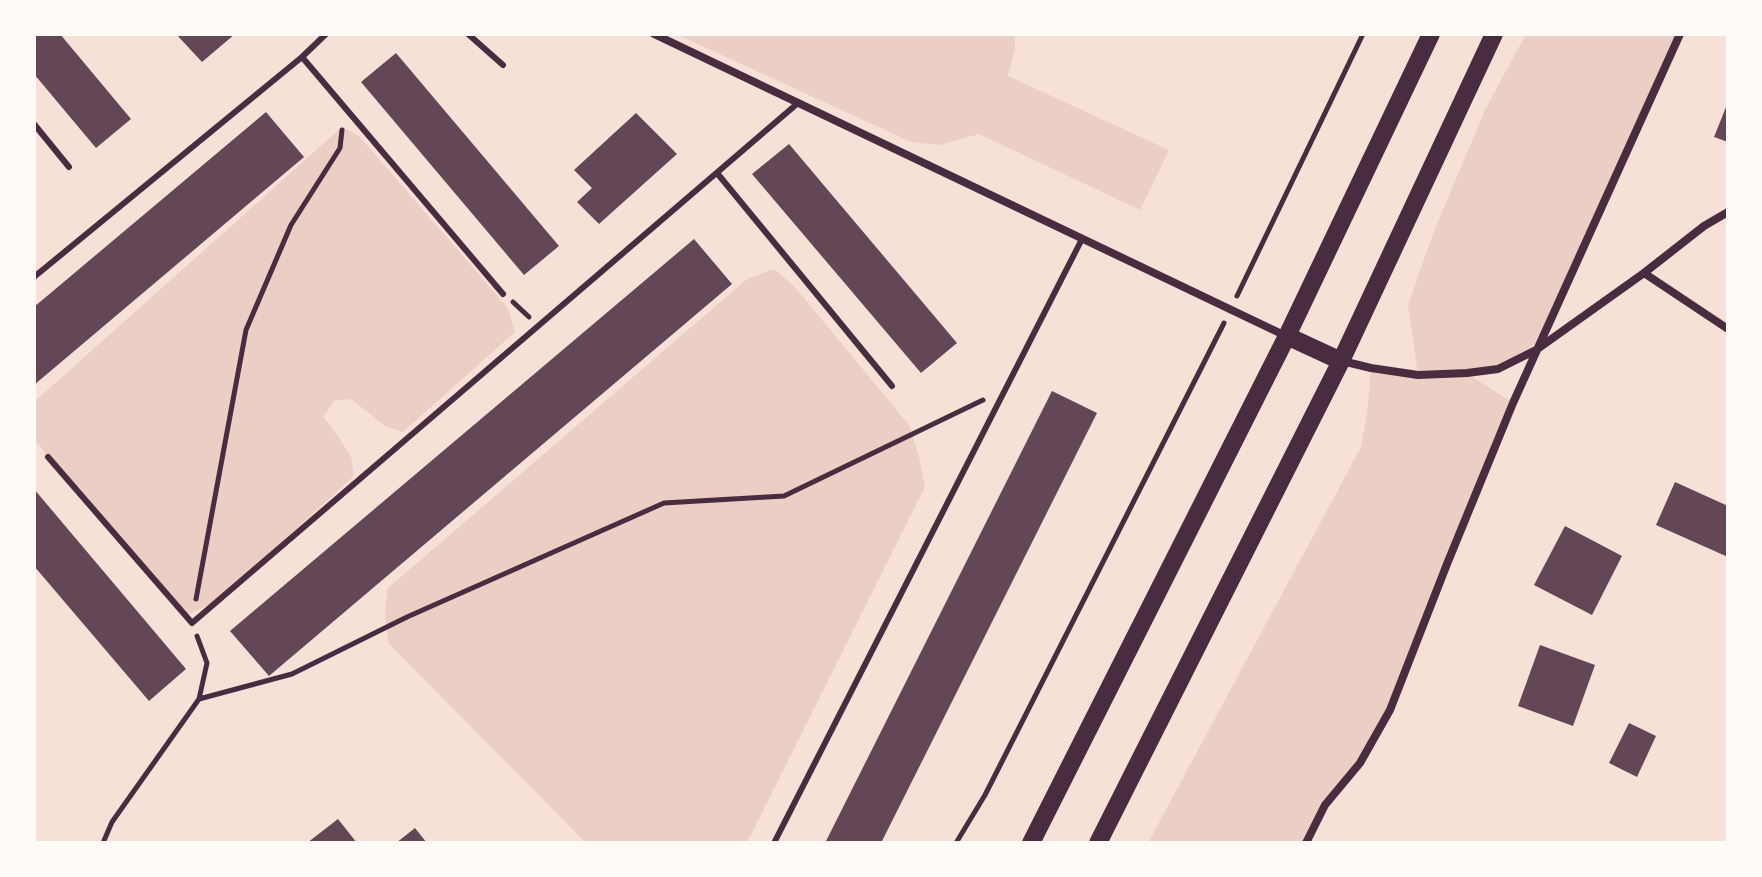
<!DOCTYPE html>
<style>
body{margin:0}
#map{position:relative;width:1762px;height:877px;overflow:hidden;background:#f7e1d7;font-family:"DM Sans",sans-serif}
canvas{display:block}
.frame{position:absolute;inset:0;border:36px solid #fffaf5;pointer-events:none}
</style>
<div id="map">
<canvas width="1762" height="877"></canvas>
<div class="frame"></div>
</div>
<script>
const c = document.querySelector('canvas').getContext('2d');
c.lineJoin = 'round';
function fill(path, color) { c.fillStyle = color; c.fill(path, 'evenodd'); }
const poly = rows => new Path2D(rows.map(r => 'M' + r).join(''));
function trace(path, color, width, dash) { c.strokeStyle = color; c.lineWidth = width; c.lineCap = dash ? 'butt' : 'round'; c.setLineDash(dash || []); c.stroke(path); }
fill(poly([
 [676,34,1008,34,1015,37,1015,48,1008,76,1169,150,1140,210,979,134,940,145,911,142],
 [1526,34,1680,34,1536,350,1498,369,1468,374,1513,403,1390,710,1360,763,1325,805,1306,843,1148,843,1361,447,1367,414,1371,368,1418,375,1408,305,1434,231,1485,110],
 [342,127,359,136,508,308,515,332,403,432,385,426,351,399,334,401,323,417,338,436,351,457,354,476,217,601,185,616,48,457,34,438,34,402],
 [774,269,794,286,909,425,919,457,925,487,747,843,586,843,388,643,385,612,388,588,747,279]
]), '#ebcfc5');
fill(poly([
 [34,34,60,34,131,119,96,148,34,74],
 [176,34,235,34,202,62],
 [396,53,559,246,524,275,361,82],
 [1728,102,1728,142,1714,137],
 [266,112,304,157,34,385,34,307],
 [636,113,677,154,599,224,577,202,592,188,574,170],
 [789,144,957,343,921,373,752,174],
 [694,239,732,284,269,676,230,631],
 [1052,391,1097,413,881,843,825,843],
 [1675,482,1728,506,1728,557,1656,525],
 [34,489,186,669,149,701,34,566],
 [1565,526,1622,556,1592,615,1534,585],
 [1540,645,1595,665,1573,726,1518,706],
 [1629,723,1656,736,1637,777,1609,763],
 [338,819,357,843,307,843],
 [415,828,427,843,396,843]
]), '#644757');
trace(poly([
 [1237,296,1363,34],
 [513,302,529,317],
 [196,599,246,330,291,225,340,148,342,130],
 [199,699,292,674,407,617,664,503,784,496,983,400],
 [103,843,112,822,199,699,207,663,197,636],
 [956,843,985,795,1224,323]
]), '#4a2c40', 5);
trace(poly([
 [468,34,503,65],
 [302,57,503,294],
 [34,124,69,167],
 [717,173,892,386],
 [34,277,302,57,326,34],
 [48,457,192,623,798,103],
 [774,843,1082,239]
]), '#4a2c40', 6);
trace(poly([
 [654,34,1286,336],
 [1644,273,1728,329],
 [1342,361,1371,368,1418,375,1467,373,1498,369,1536,350,1644,273,1704,226,1728,212],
 [1306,843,1325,805,1360,763,1390,710,1447,564,1513,403,1680,34]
]), '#4a2c40', 8);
trace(poly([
 [1287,336,1341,361],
 [1031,843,1287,336,1431,34],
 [1098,843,1341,361,1494,34]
]), '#4a2c40', 18);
</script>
